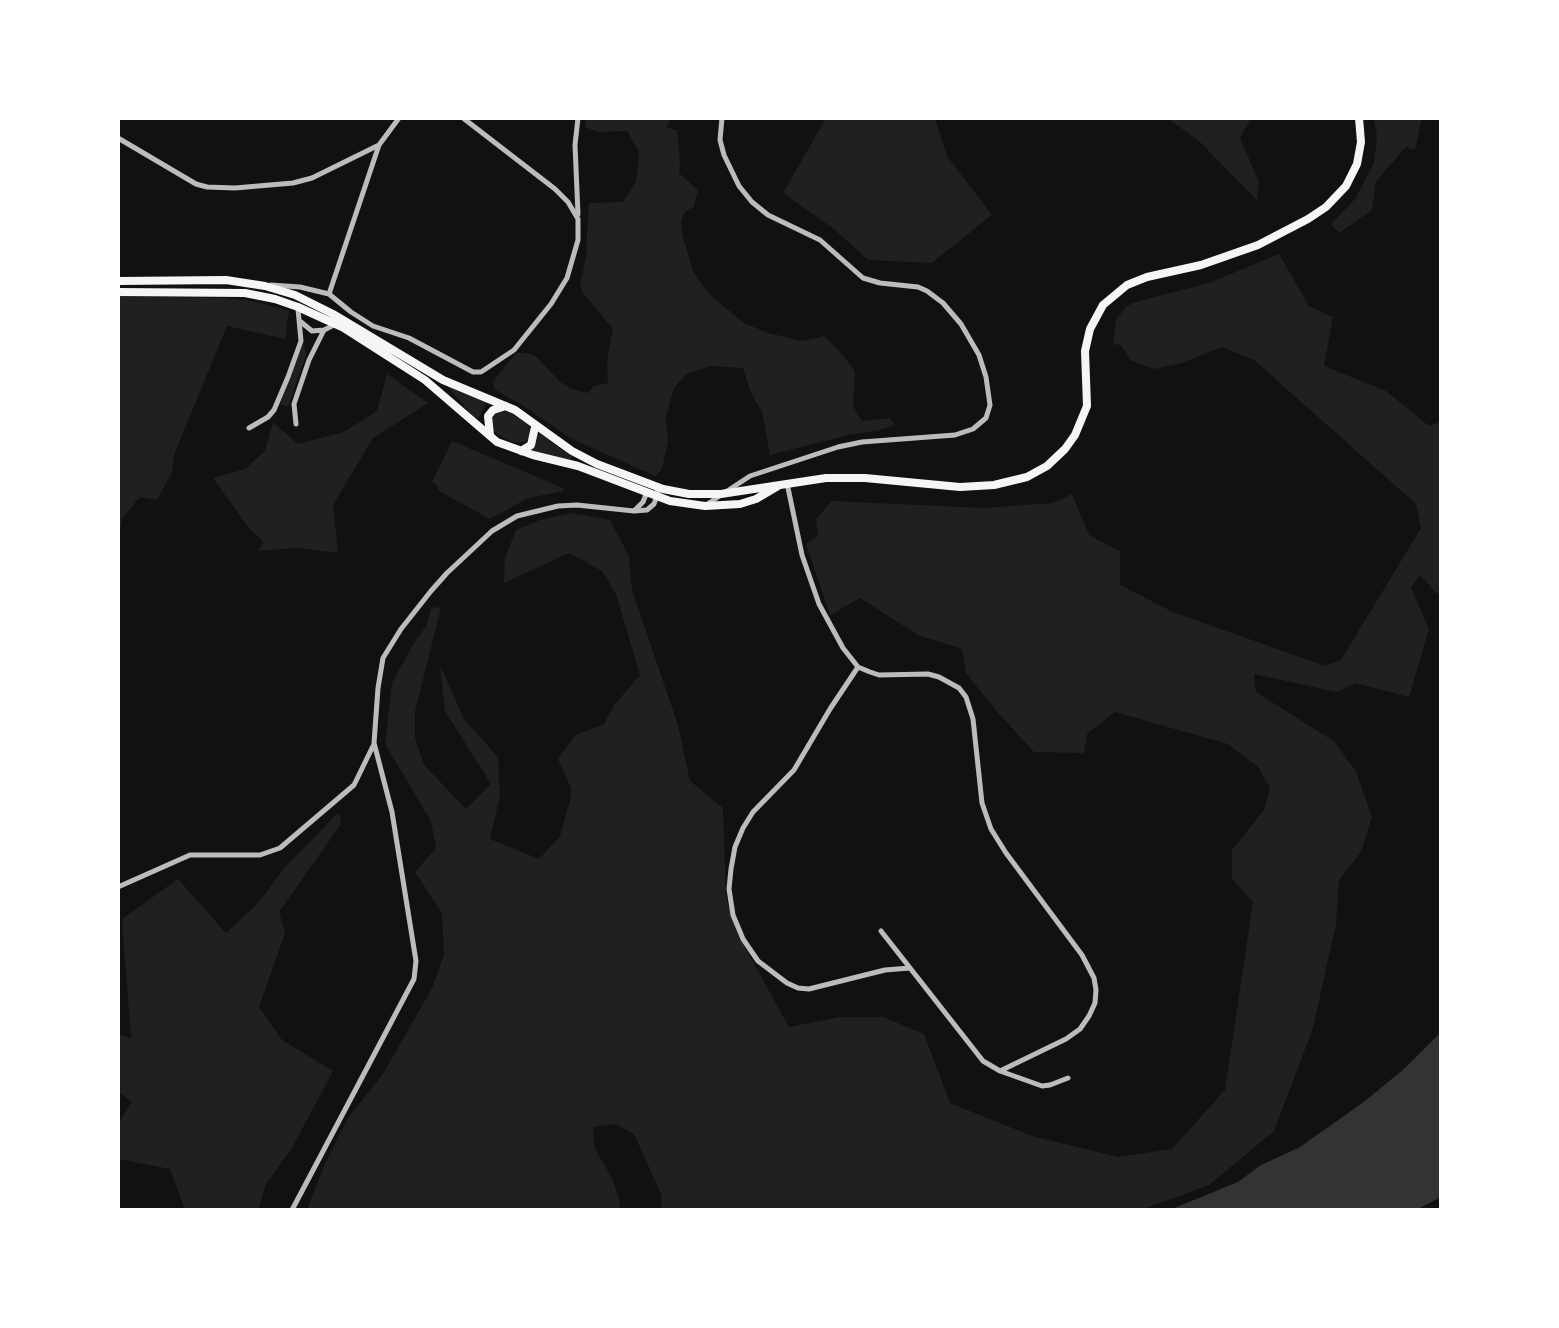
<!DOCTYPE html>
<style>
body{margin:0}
#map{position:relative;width:1559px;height:1328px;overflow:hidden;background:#111;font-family:"Playfair Display",serif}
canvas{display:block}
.frame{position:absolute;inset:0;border:120px solid #fff;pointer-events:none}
</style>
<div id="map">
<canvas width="1559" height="1328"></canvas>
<div class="frame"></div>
</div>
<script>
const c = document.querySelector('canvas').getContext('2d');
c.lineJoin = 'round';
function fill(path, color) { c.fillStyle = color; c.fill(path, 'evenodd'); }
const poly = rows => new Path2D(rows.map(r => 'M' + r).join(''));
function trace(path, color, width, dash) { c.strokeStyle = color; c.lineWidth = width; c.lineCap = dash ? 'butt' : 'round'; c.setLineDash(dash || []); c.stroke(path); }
fill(poly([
 [587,118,672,118,666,127,677,130,680,163,679,173,698,190,694,206,684,213,681,223,683,237,693,271,709,294,744,323,768,333,802,341,824,336,843,355,855,372,853,406,862,421,890,418,895,425,880,430,848,435,770,455,762,412,751,393,743,368,711,366,686,374,674,388,666,417,668,441,662,469,655,476,572,439,522,405,494,389,493,381,516,353,527,353,537,357,560,382,572,389,587,393,594,386,608,383,607,361,613,329,582,292,580,283,586,258,588,215,589,203,623,202,636,182,639,152,627,131,598,132,585,127],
 [826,118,935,118,947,156,992,215,932,263,868,260,834,229,783,193],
 [1167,118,1251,118,1240,138,1259,182,1257,200,1198,140],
 [1374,118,1422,118,1415,150,1406,147,1376,181,1372,210,1339,233,1331,224,1355,199,1374,163,1377,137],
 [1279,254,1309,306,1333,317,1324,366,1386,391,1429,426,1441,421,1441,591,1437,594,1420,575,1411,588,1429,629,1409,697,1355,683,1337,692,1254,674,1256,692,1335,742,1356,772,1372,817,1361,852,1339,880,1336,924,1313,1028,1274,1131,1209,1185,1141,1210,662,1210,661,1194,634,1134,616,1124,593,1127,595,1149,611,1176,620,1201,619,1210,307,1210,324,1166,348,1118,383,1074,432,988,444,955,442,913,415,872,436,848,431,821,385,744,392,683,414,643,427,625,431,608,441,607,415,711,415,738,424,765,466,809,491,784,445,711,440,665,464,719,498,757,500,796,490,839,539,859,560,836,571,797,571,788,558,759,575,735,604,724,614,705,640,675,616,594,602,571,569,553,504,583,505,558,516,530,540,520,571,513,610,520,629,556,632,590,678,725,690,781,723,808,726,898,737,933,789,1027,840,1017,883,1017,924,1034,950,1103,1032,1136,1118,1157,1172,1149,1225,1090,1253,902,1232,879,1232,850,1264,810,1270,788,1258,767,1228,744,1115,712,1087,734,1084,753,1034,752,999,714,966,673,962,649,918,635,860,598,830,615,806,544,818,536,816,519,832,501,985,508,1053,503,1072,494,1089,535,1120,551,1120,585,1173,612,1325,666,1341,660,1421,528,1416,504,1254,360,1222,347,1179,364,1154,369,1130,360,1121,345,1113,344,1116,320,1125,308,1132,303,1209,283],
 [118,296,227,298,257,302,289,311,285,339,227,326,174,455,172,472,157,500,140,497,122,518,118,545],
 [304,342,306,355,288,407,280,404],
 [387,374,428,403,373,438,333,505,338,553,297,548,257,551,264,542,248,527,213,478,245,469,265,451,273,422,298,444,344,432,377,411],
 [447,386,488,401,478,419,470,413],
 [506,410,528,424,531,433,526,442,513,442,497,434,491,428,489,419,492,413],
 [538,432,572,457,572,459,568,460,531,451],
 [452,441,563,488,564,491,528,498,490,519,437,490,438,486,432,482],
 [339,812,341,824,279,912,285,933,259,1007,282,1040,333,1071,292,1148,266,1184,258,1210,182,1210,184,1207,170,1169,118,1159,118,1124,132,1102,118,1091,118,1034,131,1039,122,919,178,879,226,933,259,902,285,867]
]), '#202020');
fill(poly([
 [1441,1032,1441,1197,1416,1210,1169,1210,1238,1182,1261,1165,1300,1147,1365,1101,1405,1068]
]), '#333');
trace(poly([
 [118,138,196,184,207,187,235,188,293,183,312,178,379,145],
 [578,214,575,145,578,118],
 [271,285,300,287,329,294,351,312,373,326,409,338,473,372,481,372,514,350,551,304,567,278,578,240,578,219,568,202,555,189,463,118],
 [329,294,379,145,399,118],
 [301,322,312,331,324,330],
 [296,424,294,404,309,360,324,330,334,325],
 [249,428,268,417,274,410,288,377,301,341,298,309],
 [787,483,802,555,819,604,843,648,858,667,870,672,879,675,928,674,939,677,959,688,966,697,973,719,982,803,991,829,1006,853,1082,955,1094,978,1096,990,1095,1003,1089,1016,1080,1029,1066,1039,1000,1071],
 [706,505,750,476,838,447,862,442,955,435,973,429,986,418,990,405,986,377,979,355,961,324,943,303,927,291,918,287,880,283,863,278,820,240,768,215,752,202,739,186,724,155,720,140,722,118],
 [634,511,643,502,647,492],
 [858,667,830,709,794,770,753,812,743,828,735,847,731,869,729,889,733,915,743,939,758,961,787,983,798,988,809,989,885,970,910,968],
 [118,887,190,855,260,855,280,848,354,785,373,746],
 [881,931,983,1061,1000,1071,1042,1086,1050,1085,1068,1078],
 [292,1210,414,979,416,961,392,812,374,743,378,688,383,658,401,629,431,591,447,573,492,531,517,516,558,506,577,505,634,511,647,510,654,504,658,493,657,487]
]), '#bcbcbc', 5);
trace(poly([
 [118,281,226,280,265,286,295,295,333,314,443,380,515,410,572,451,597,464,663,489,689,494,721,494,826,478,865,478,960,487,994,485,1027,477,1047,466,1065,449,1075,435,1087,406,1085,351,1090,329,1103,305,1127,285,1147,277,1201,265,1258,245,1308,219,1326,207,1346,186,1357,164,1361,142,1359,118],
 [118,292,245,293,275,299,298,307,342,327,425,380,497,442,533,455,578,466,670,501,705,506,740,504,756,499,778,486],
 [490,435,488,416,493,410,506,406],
 [521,451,531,445,535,427]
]), '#f5f5f5', 8);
</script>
